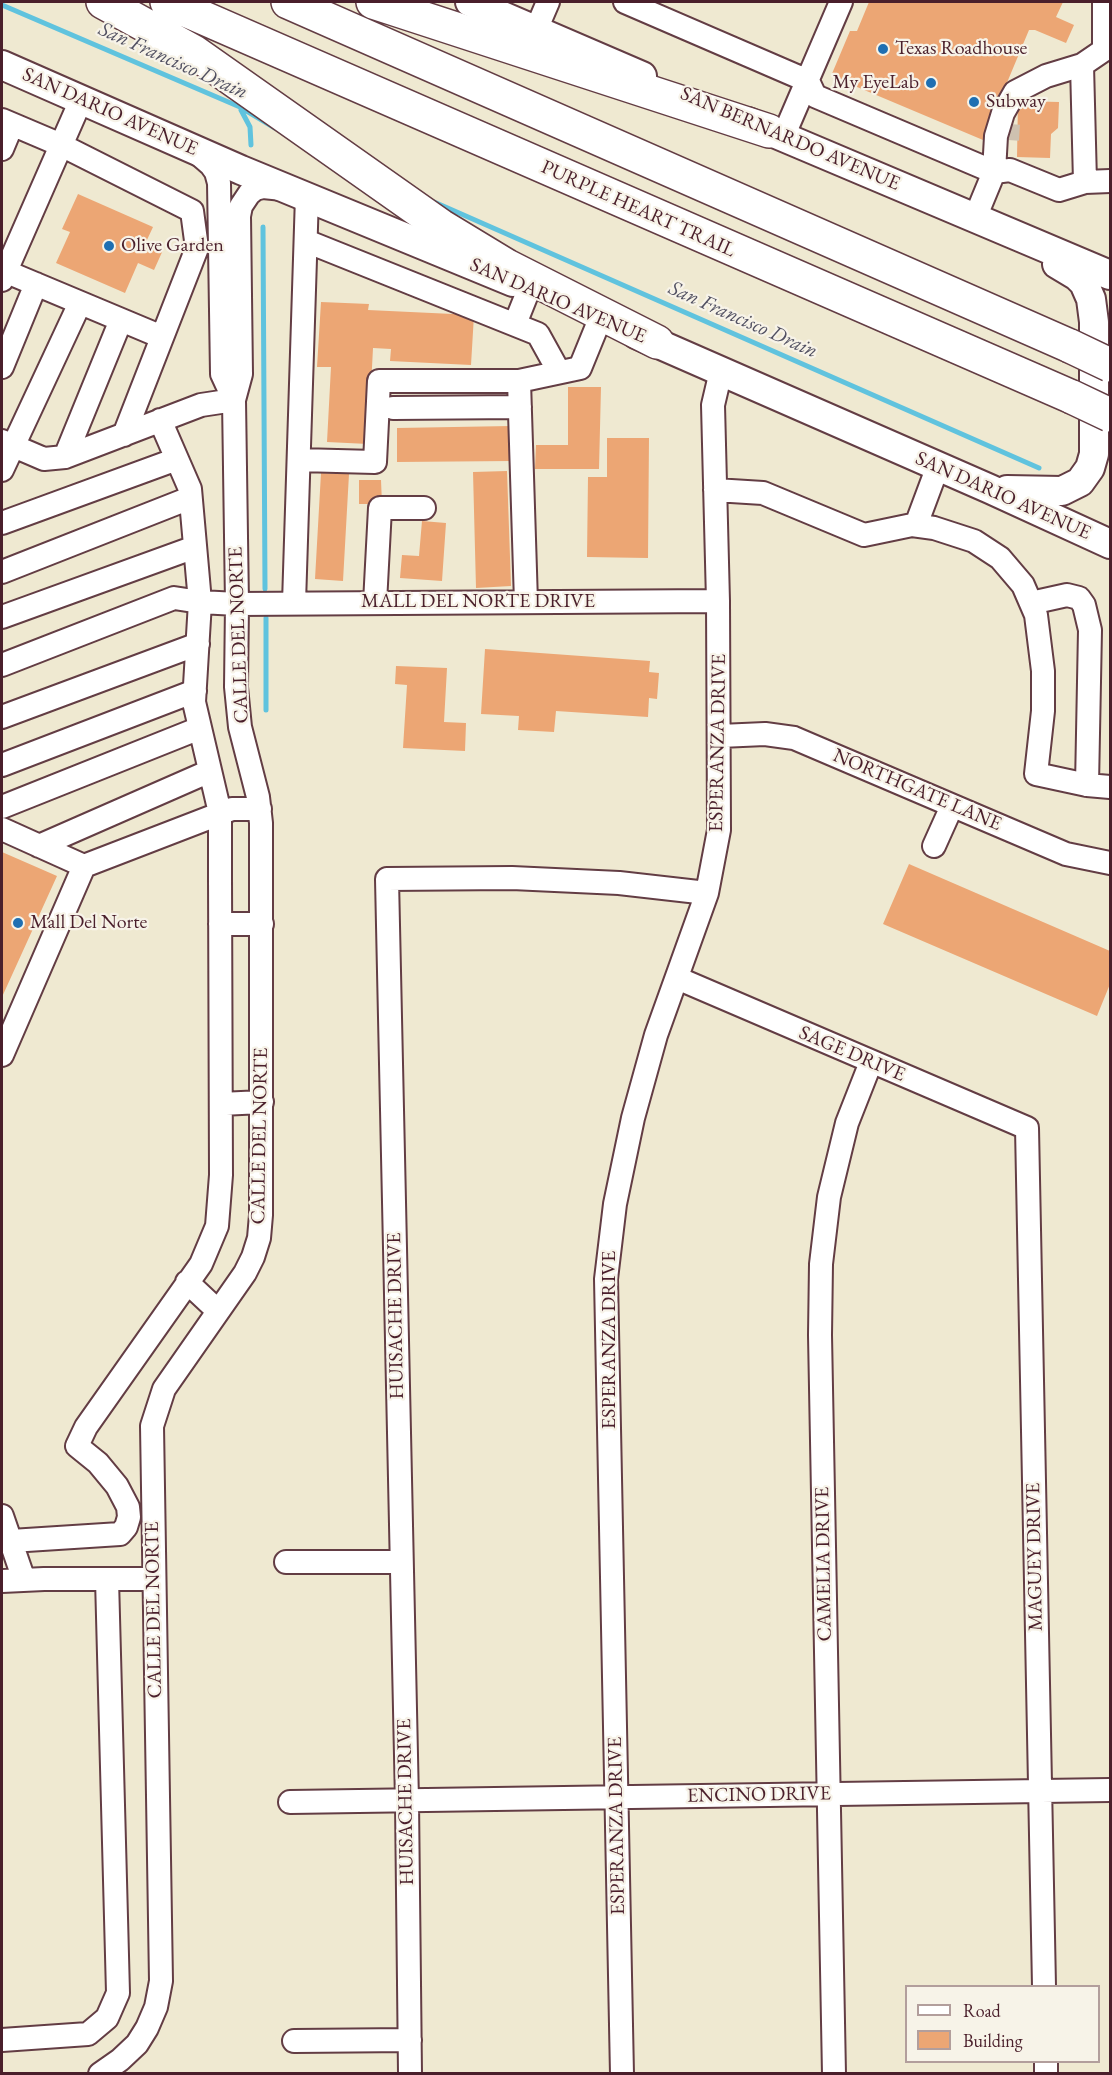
<!DOCTYPE html>
<style>
body{margin:0}
#map{position:relative;width:1112px;height:2075px;overflow:hidden;background:#efe9d1;font-family:"EB Garamond",serif}
canvas{display:block}
.frame{position:absolute;inset:0;border:3px solid #4a1f2b;pointer-events:none}
.legend{position:absolute;left:905px;top:1985px;width:195px;height:78px;box-sizing:border-box;background:#f7f3e8;border:2px solid #b29e9c;margin:0;padding:8px 10px;list-style:none;font-size:18px;color:#4a1f2b}
.legend li{display:flex;align-items:center;gap:12px;height:30px}
.legend b{width:30px;border:2px solid #b29e9c}
</style>
<div id="map">
<canvas width="1112" height="2075"></canvas>
<div class="frame"></div>
<ul class="legend">
<li><b style="height:8px;background:#fff"></b>Road</li>
<li><b style="height:16px;background:#eca674"></b>Building</li>
</ul>
</div>
<script>
const c = document.querySelector('canvas').getContext('2d');
c.lineJoin = 'round';
const poly = rows => new Path2D(rows.map(r => 'M' + r).join(''));
function trace(path, color, width, dash) { c.strokeStyle = color; c.lineWidth = width; c.lineCap = dash ? 'butt' : 'round'; c.setLineDash(dash || []); c.stroke(path); }
function fill(path, color) { c.fillStyle = color; c.fill(path, 'evenodd'); }
function write(font, color, halo, rows, align = 'center') {
  c.font = font + ' "EB Garamond",serif'; c.lineWidth = 4.5; c.setLineDash([]); c.textBaseline = 'middle'; c.strokeStyle = halo; c.fillStyle = color; for (const [text, x, y, turn = 0] of rows) {
    c.save(); c.translate(x, y); c.rotate((+turn || 0) * Math.PI / 180); c.textAlign = isNaN(turn) ? turn : align; if (halo) c.strokeText(text, 0, 0); c.fillText(text, 0, 0); c.restore();
  }
}
trace(poly([
 [2,5,240,107,275,128],
 [241,110,250,127,251,145],
 [434,202,1039,468],
 [263,227,265,589],
 [266,618,266,710]
]), '#60c3de', 5);
fill(poly([
 [869,2,1063,2,1056,17,1074,25,1066,43,1035,30,1029,30,983,140,831,76,850,31,857,31],
 [1018,101,1059,102,1058,128,1051,134,1050,158,1017,157],
 [78,194,153,227,146,242,163,250,154,270,138,263,125,293,56,263,70,232,62,229],
 [321,302,369,304,368,310,474,315,471,365,390,361,391,349,373,348,368,444,327,442,331,367,317,367],
 [568,387,601,387,599,469,535,469,536,445,568,445],
 [511,426,512,461,397,462,397,428],
 [607,438,649,438,648,558,587,557,588,477,607,477],
 [507,471,511,586,476,588,473,472],
 [321,473,349,474,343,581,315,579],
 [359,480,381,480,382,504,359,504],
 [422,521,446,523,442,581,400,578,402,555,419,556],
 [485,649,650,661,649,672,659,673,657,699,649,698,648,717,556,711,554,732,518,730,519,716,481,714],
 [396,666,447,668,444,722,466,723,465,751,403,748,407,685,395,684],
 [2,852,57,876,2,997],
 [909,864,1110,951,1110,984,1097,1016,883,924]
]), '#eca674');
trace(poly([
 [1008,140,1009,124]
]), '#cec1b0', 22, [22, 11]);
const minor = poly([
 [625,2,808,81,815,96,994,172,975,218],
 [536,30,548,2],
 [1104,50,1104,2],
 [1082,65,1046,76,1015,92,1003,113,996,136,994,172,1010,170,1059,190,1085,182,1110,181],
 [2,120,61,145,192,211,197,248,124,435],
 [783,137,841,2],
 [2,149,12,125],
 [196,152,211,165,216,172,219,183,222,374,234,400],
 [1085,182,1082,65,1104,50,1110,48],
 [306,241,538,334,559,372],
 [2,270,162,337],
 [2,280,81,100],
 [515,324,529,289],
 [2,367,36,284],
 [393,408,520,407],
 [160,420,190,489,200,602,237,604,718,601],
 [2,441,44,459,65,457,201,405,234,400],
 [65,457,121,320],
 [299,460,375,462,379,381,519,381],
 [2,470,80,303],
 [715,490,763,493,864,535,912,525,934,528,974,541,1000,558,1023,585,1036,615,1043,671,1043,711,1036,774,1087,785,1110,787],
 [2,523,177,459],
 [916,525,938,466],
 [2,572,190,498],
 [526,602,519,381,580,368,600,319],
 [294,603,307,196],
 [375,603,380,508,424,508],
 [1031,603,1067,595,1079,598,1084,605,1090,630,1087,785],
 [2,617,195,547],
 [2,665,174,598,200,602,194,702,220,813,220,876,221,1175,217,1226,201,1264,86,1427,77,1446,98,1463,117,1486,128,1507,129,1517,126,1527,120,1534,11,1541],
 [2,717,198,644],
 [720,736,765,734,794,738,1066,854,1110,863],
 [2,765,195,691],
 [2,807,200,728],
 [2,829,84,866,232,809,260,809],
 [39,846,210,771],
 [934,846,952,806],
 [220,924,262,924],
 [677,978,1027,1128,1044,1986],
 [2,1055,84,866],
 [221,1104,262,1102],
 [187,1282,218,1311],
 [2,1516,24,1580],
 [286,1562,401,1562],
 [2,1581,44,1579,153,1579],
 [290,1802,1110,1790],
 [2,2040,88,2034,107,2018,118,1993,107,1579],
 [294,2041,410,2040],
 [1046,2062,1046,2074],
 [100,2074,120,2060,137,2044,147,2028,156,2007,161,1981,152,1426,164,1389,245,1273,253,1257,259,1238,261,1215,261,823,258,797,240,727,236,687,237,604,234,400,241,374,239,216,241,206,249,194,255,189,263,187,283,189],
 [410,2074,407,1801,387,879,512,878,619,883,707,893],
 [622,2074,606,1279,615,1204,633,1118,656,1035,707,893,719,830,718,601,713,405,721,371],
 [834,2074,820,1335,821,1264,829,1197,847,1123,871,1062]
]);
const major = poly([
 [470,2,642,76],
 [2,65,241,170,513,282],
 [748,122,1110,275],
 [636,334,990,489,1110,544],
 [1007,490,1062,491,1080,482,1090,468,1094,454,1094,322,1091,299,1084,283,1077,276,1057,264]
]);
const highway = poly([
 [103,2,194,52,441,226,507,266,657,342],
 [167,2,1072,397],
 [288,2,1070,346],
 [373,2,769,131]
]);
trace(minor, '#633d44', 26);
trace(major, '#633d44', 32);
trace(highway, '#633d44', 36);
trace(minor, '#fff', 22);
trace(major, '#fff', 28);
trace(highway, '#fff', 33);
const highwayBridge = poly([
 [1070,346,1110,365],
 [1072,397,1110,415]
]);
trace(highwayBridge, '#633d44', 36, []);
trace(highwayBridge, '#fff', 33);
for (const [x, y, r, color] of [
 [883,49,6,"#1f6fb2"],
 [931,83,6,"#1f6fb2"],
 [974,102,6,"#1f6fb2"],
 [109,246,6,"#1f6fb2"],
 [18,923,6,"#1f6fb2"]
]) { const dot = new Path2D(); dot.arc(x, y, r, 0, 2 * Math.PI); c.fillStyle = color; c.fill(dot); trace(dot, '#f7f3e8', 2); }
write('20px', '#4a1f2b', '#f7f3e8', [
 ["Texas Roadhouse",895,49],
 ["My EyeLab",919,83,"right"],
 ["Subway",986,102],
 ["Olive Garden",121,246],
 ["Mall Del Norte",30,923]
], 'left');
write('20px', '#4a1f2b', '#f7f3e8', [
 ["SAN DARIO AVENUE",110,112,24],
 ["SAN BERNARDO AVENUE",790,139,23],
 ["PURPLE HEART TRAIL",638,209,24],
 ["SAN DARIO AVENUE",558,301,23],
 ["SAN DARIO AVENUE",1003,496,24],
 ["MALL DEL NORTE DRIVE",478,602],
 ["CALLE DEL NORTE",239,635,-92],
 ["ESPERANZA DRIVE",718,743,-89],
 ["NORTHGATE LANE",917,790,23],
 ["SAGE DRIVE",852,1054,23],
 ["CALLE DEL NORTE",260,1136,-89],
 ["HUISACHE DRIVE",396,1316,-91],
 ["ESPERANZA DRIVE",610,1340,-90],
 ["MAGUEY DRIVE",1035,1557,-91],
 ["CAMELIA DRIVE",824,1564,-91],
 ["CALLE DEL NORTE",154,1610,-91],
 ["ENCINO DRIVE",759,1795,-1],
 ["HUISACHE DRIVE",406,1802,-91],
 ["ESPERANZA DRIVE",617,1826,-91]
]);
write('italic 21px', '#515061', '#f7f3e8', [
 ["San Francisco Drain",173,61,24],
 ["San Francisco Drain",743,320,24]
]);
</script>
